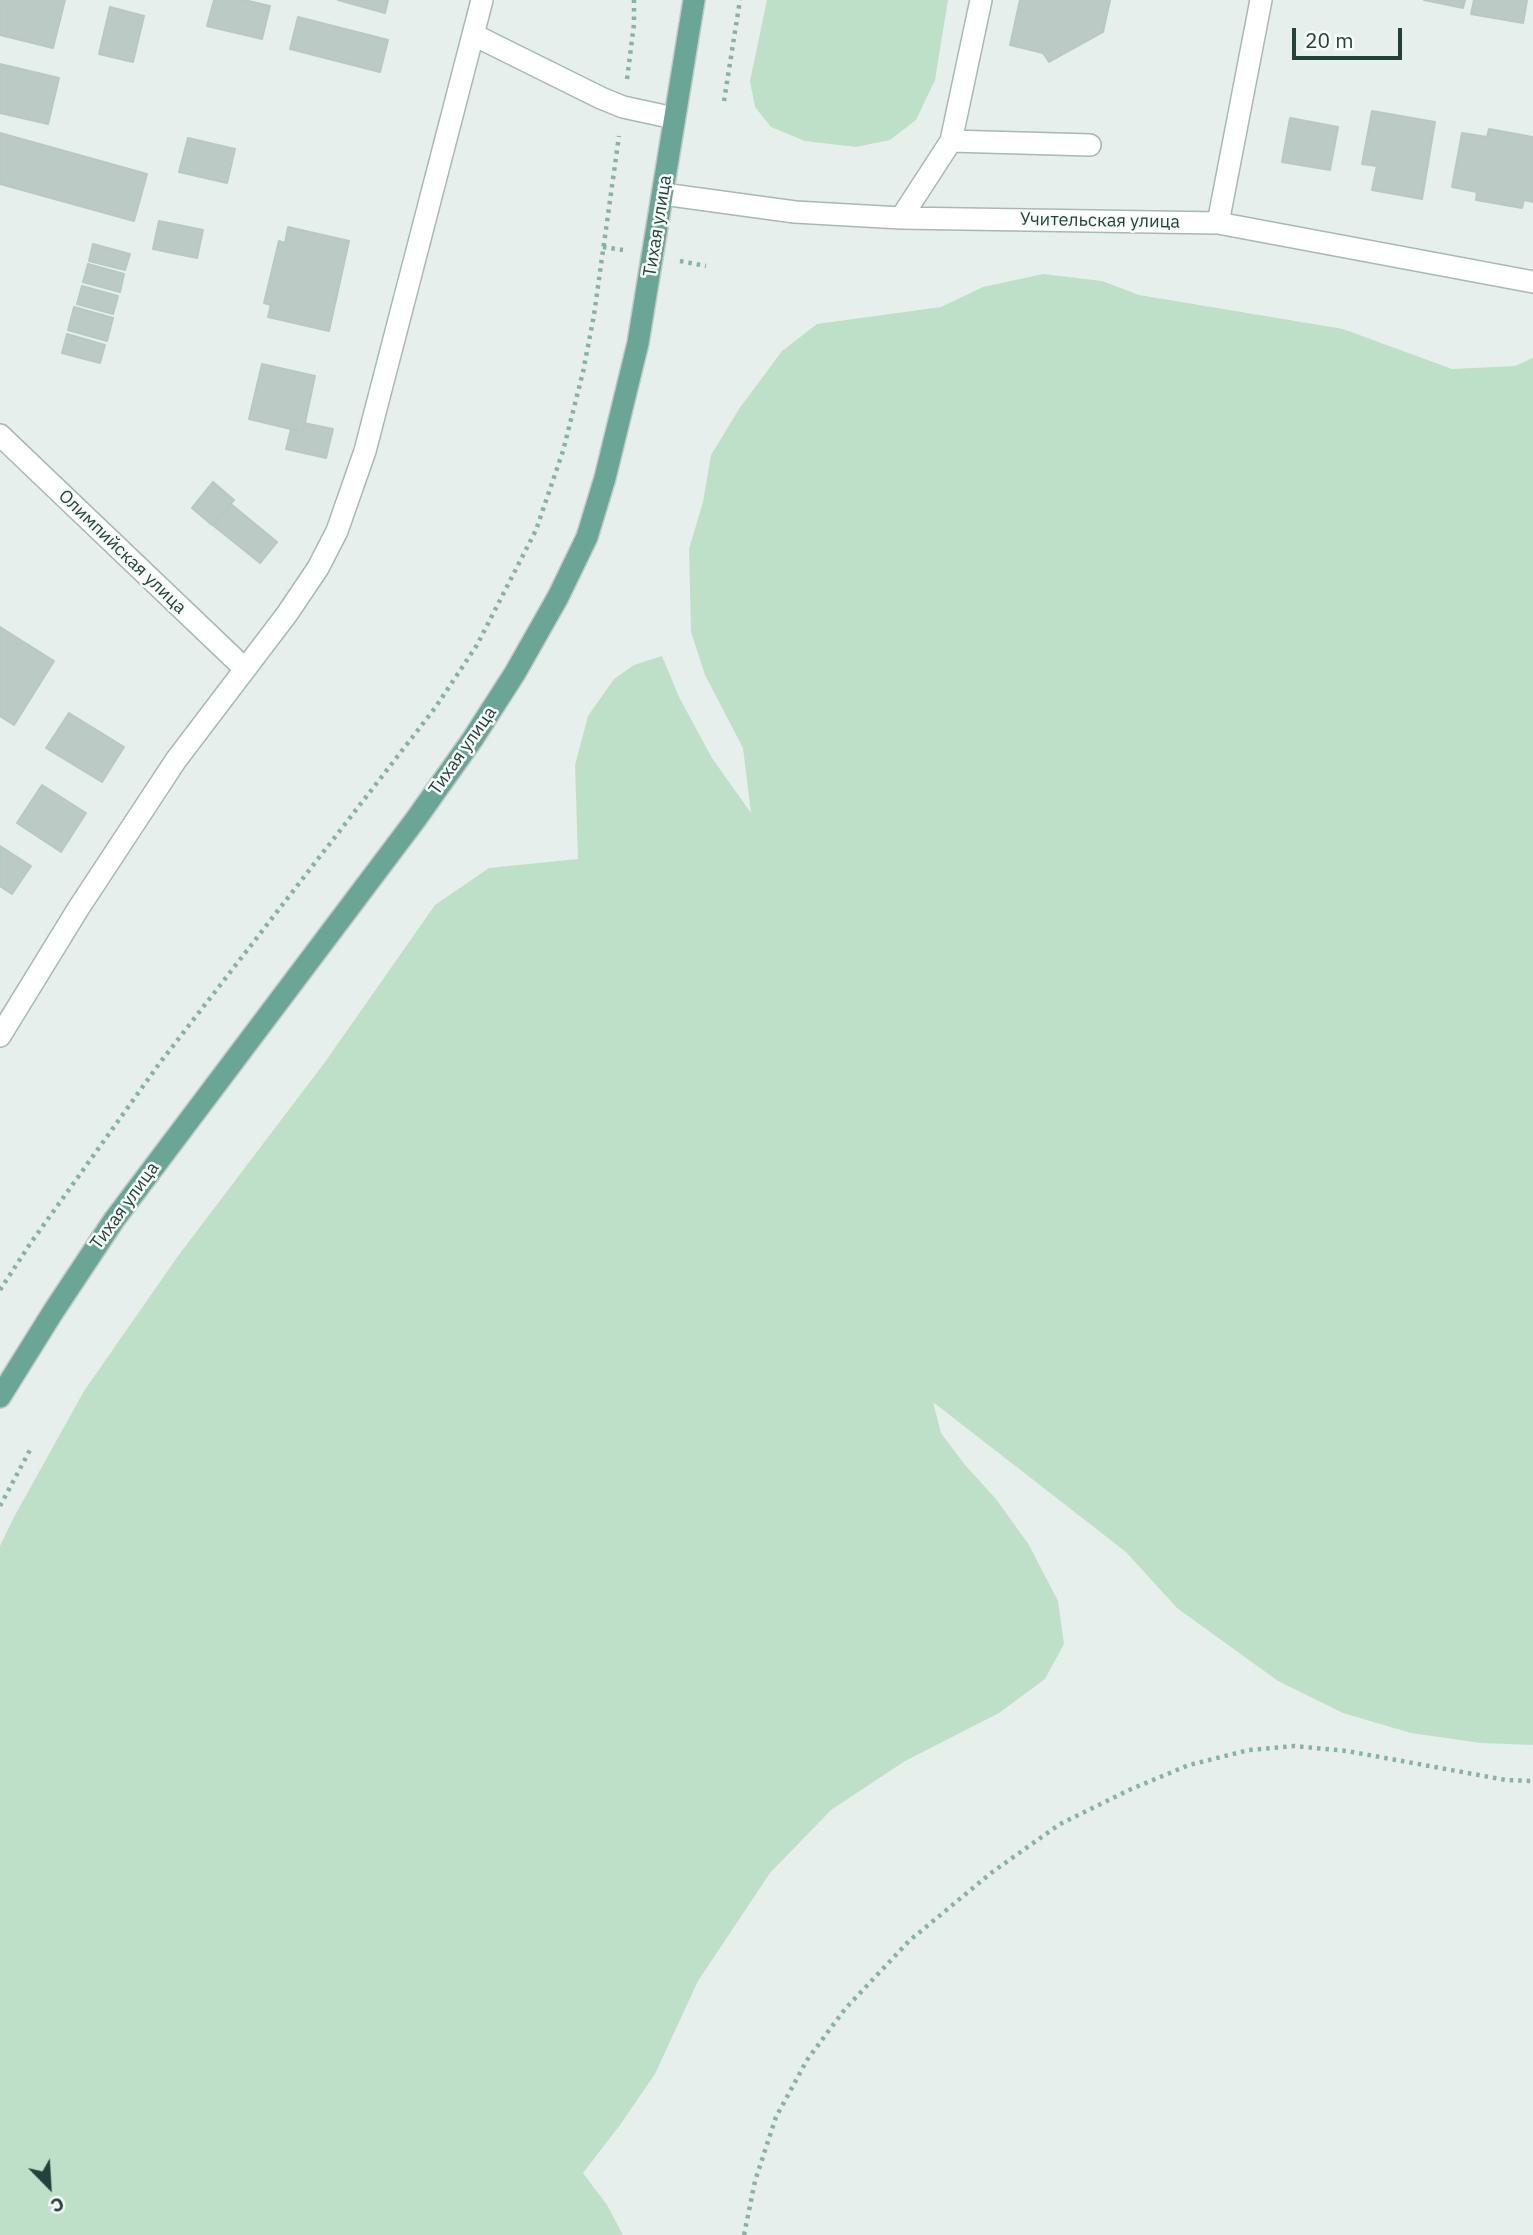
<!DOCTYPE html>
<meta charset="utf-8">
<style>
body{margin:0}
#map{position:relative;width:1533px;height:2235px;overflow:hidden;background:#e6efeb;font-family:"IBM Plex Sans",sans-serif}
canvas{display:block}
.north{position:absolute;left:14px;top:2151px;width:70px;height:70px;-webkit-text-stroke:5px #f7fbf9;paint-order:stroke;rotate:156deg;font-size:19px;font-weight:700;line-height:28px;text-align:center;color:#24423a}
.north::after{content:'';display:block;margin:auto;width:24px;height:32px;background:#24423a;clip-path:polygon(50% 0,100% 100%,50% 72%,0 100%)}
.scale{position:absolute;left:1292px;top:28px;width:110px;height:32px;box-sizing:border-box;border:4px solid #24423a;border-top:0;padding-left:9px;font-size:21px;line-height:24px;white-space:nowrap;color:#24423a;-webkit-text-stroke:5px #f7fbf9;paint-order:stroke}
</style>
<div id="map">
<canvas width="1533" height="2235"></canvas>
<div class="north">С</div>
<div class="scale">20 m</div>
</div>
<script>
const c = document.querySelector('canvas').getContext('2d');
c.lineJoin = 'round';
function fill(path, color) { c.fillStyle = color; c.fill(path, 'evenodd'); }
const poly = rows => new Path2D(rows.map(r => 'M' + r).join(''));
function trace(path, color, width, dash) { c.strokeStyle = color; c.lineWidth = width; c.lineCap = dash ? 'butt' : 'round'; c.setLineDash(dash || []); c.stroke(path); }
function write(font, color, halo, rows, align = 'center') {
  c.font = font + ' "IBM Plex Sans",sans-serif'; c.lineWidth = 5; c.setLineDash([]); c.textBaseline = 'middle'; c.strokeStyle = halo; c.fillStyle = color; for (const [text, x, y, turn = 0] of rows) {
    c.save(); c.translate(x, y); c.rotate((+turn || 0) * Math.PI / 180); c.textAlign = isNaN(turn) ? turn : align; if (halo) c.strokeText(text, 0, 0); c.fillText(text, 0, 0); c.restore();
  }
}
fill(poly([
 [767,0,948,0,935,80,916,120,890,140,856,147,805,141,771,127,755,107,750,81],
 [1043,274,1102,281,1139,295,1343,329,1452,369,1515,366,1533,358,1533,1745,1481,1743,1411,1733,1343,1713,1278,1681,1177,1608,1126,1552,933,1402,941,1433,965,1465,996,1499,1029,1545,1058,1601,1064,1644,1045,1679,999,1713,905,1761,831,1810,770,1873,698,1981,655,2074,620,2125,583,2173,607,2205,623,2235,0,2235,0,1546,14,1517,84,1391,178,1256,325,1062,435,905,489,868,578,859,575,765,588,716,614,679,634,665,662,656,679,697,712,758,751,813,743,748,705,675,691,632,689,549,703,502,711,455,739,409,782,351,817,324,941,307,983,287]
]), '#bfe0c8');
const building = poly([
 [0,0,65,0,53,48,0,35,0,0],
 [214,0,244,0,270,6,262,39,207,26,214,0],
 [338,0,388,0,385,13,338,0],
 [1020,0,1110,0,1103,32,1049,62,1043,53,1010,45,1020,0],
 [1424,0,1465,0,1463,8,1424,0],
 [1474,0,1527,0,1523,23,1471,14,1474,0],
 [110,7,144,16,133,62,99,54,110,7],
 [298,17,388,40,380,72,290,49,298,17],
 [0,64,59,78,48,124,0,113,0,64],
 [1372,111,1435,122,1422,199,1372,190,1377,166,1362,164,1372,111],
 [1290,118,1338,127,1330,170,1282,162,1290,118],
 [1489,129,1533,137,1533,202,1524,200,1522,208,1476,200,1477,192,1452,187,1462,133,1487,137,1489,129],
 [0,133,147,174,134,221,0,184,0,133],
 [188,138,235,149,227,183,179,172,188,138],
 [159,221,203,230,197,258,153,249,159,221],
 [288,227,349,241,329,331,268,317,271,305,264,303,279,241,285,243,288,227],
 [93,244,130,254,125,270,89,261,93,244],
 [88,264,124,274,120,292,83,282,88,264],
 [82,286,118,296,113,314,77,304,82,286],
 [74,307,113,318,107,341,68,330,74,307],
 [67,334,105,345,100,363,62,353,67,334],
 [262,364,315,376,303,432,249,419,262,364],
 [304,423,333,429,326,458,286,449,291,429,303,432,304,423],
 [213,482,234,500,212,525,192,508,213,482],
 [232,505,277,542,260,563,214,526,232,505],
 [0,627,54,661,14,725,0,716,0,627],
 [69,713,124,747,102,782,46,748,69,713],
 [42,785,86,813,61,852,17,823,42,785],
 [0,846,31,866,12,894,0,886,0,846]
]);
fill(building, '#bbcac4');
trace(building, '#b8c9c2', 2);
const minor = poly([
 [474,35,601,98,623,107,674,118],
 [951,141,1090,145],
 [663,194,795,212,901,218,1218,223,1533,282],
 [901,218,951,141,981,0],
 [1218,223,1261,0],
 [0,435,244,668],
 [0,1036,78,909,176,760,287,614,318,568,337,531,365,451,482,0]
]);
const major = poly([
 [0,1397,53,1312,114,1220,416,819,472,740,515,673,558,597,587,537,605,478,638,343,694,0]
]);
trace(minor, '#a8b8b2', 24);
trace(major, '#c2cac8', 24);
trace(poly([
 [627,79,634,24,634,0],
 [724,101,740,0],
 [603,247,623,250],
 [680,261,706,266],
 [0,1290,30,1244,159,1064,435,708,477,645,536,530,563,451,583,372,594,315,619,136],
 [0,1506,30,1450],
 [744,2235,755,2181,776,2117,807,2060,845,2009,909,1941,991,1873,1060,1824,1129,1790,1189,1765,1249,1750,1294,1746,1347,1751,1506,1780,1533,1781]
]), '#86b3a5', 4.5, [3.5, 5]);
trace(minor, '#fff', 21);
trace(major, '#6aa596', 21);
write('18px', '#24423a', '#f7fbf9', [
 ["Учительская улица",1100,221,1],
 ["Тихая улица",658,226,-81],
 ["Олимпийская улица",122,552,44],
 ["Тихая улица",463,751,-55],
 ["Тихая улица",125,1206,-54]
]);
</script>
